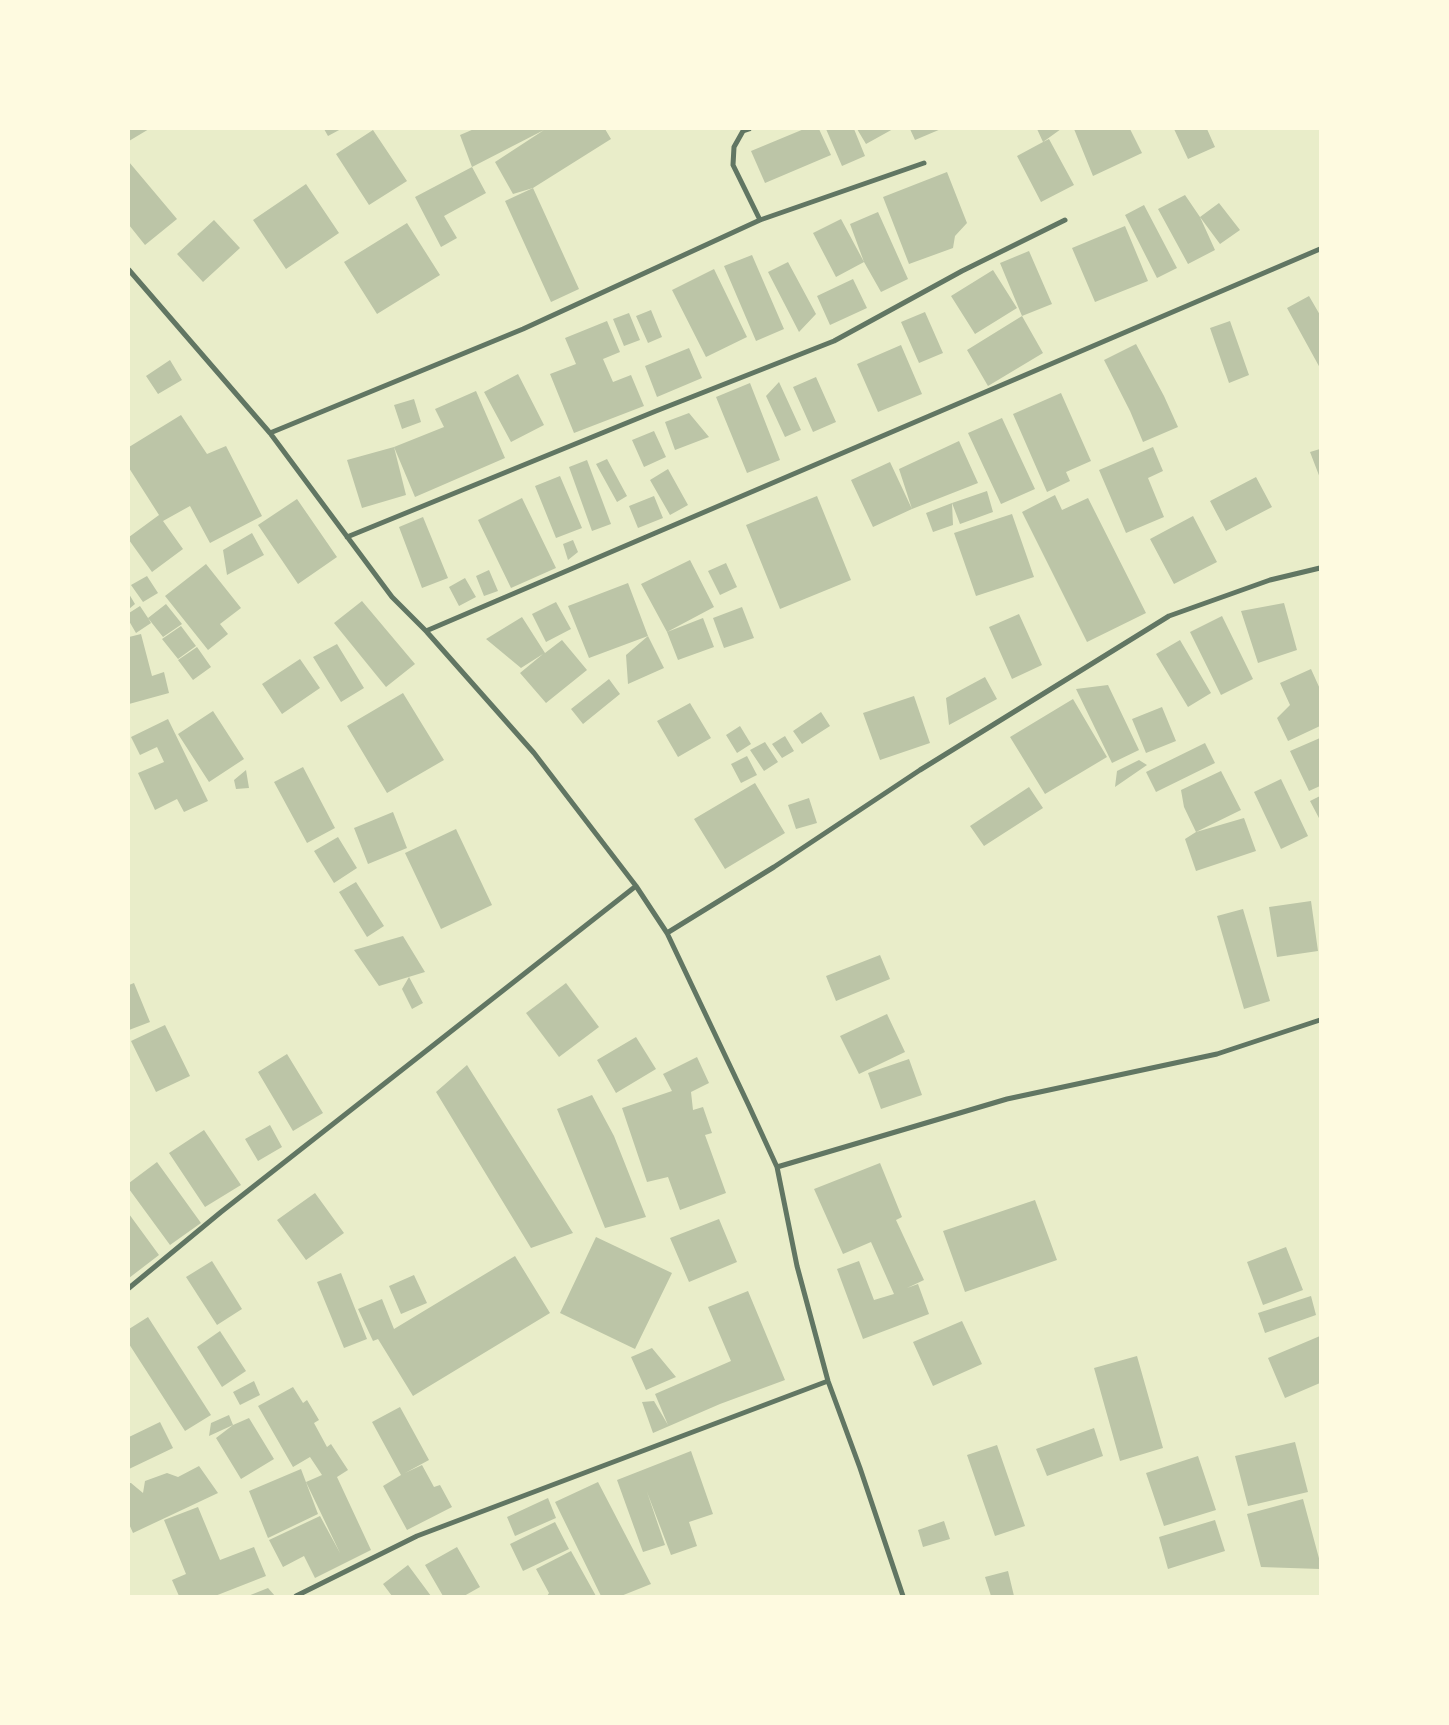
<!DOCTYPE html>
<style>
body{margin:0}
#map{position:relative;width:1449px;height:1725px;overflow:hidden;background:#e9edc9;font-family:Lato,sans-serif}
canvas{display:block}
.frame{position:absolute;inset:0;border:130px solid #fefae0;pointer-events:none}
</style>
<div id="map">
<canvas width="1449" height="1725"></canvas>
<div class="frame"></div>
</div>
<script>
const c = document.querySelector('canvas').getContext('2d');
c.lineJoin = 'round';
function fill(path, color) { c.fillStyle = color; c.fill(path, 'evenodd'); }
const poly = rows => new Path2D(rows.map(r => 'M' + r).join(''));
function trace(path, color, width, dash) { c.strokeStyle = color; c.lineWidth = width; c.lineCap = dash ? 'butt' : 'round'; c.setLineDash(dash || []); c.stroke(path); }
fill(poly([
 [129,129,149,129,129,141],
 [324,129,341,129,328,136],
 [474,129,605,129,611,139,533,188,579,289,551,302,505,201,533,188,513,194,495,162,544,130,472,167,460,135],
 [804,129,819,129,831,155,765,183,751,151],
 [826,129,854,129,865,156,842,166],
 [857,129,893,129,866,144],
 [910,129,941,129,915,140],
 [1037,129,1061,129,1043,142,1049,139,1074,185,1041,202,1017,156,1043,142],
 [1074,129,1130,129,1142,153,1093,176],
 [1174,129,1207,129,1215,147,1188,159],
 [373,130,407,181,369,205,336,154],
 [129,162,177,219,145,245,129,225],
 [472,167,486,193,444,216,457,238,441,247,415,197],
 [947,172,967,223,955,236,953,248,909,264,883,197],
 [306,184,339,233,286,269,253,220],
 [1185,195,1200,217,1215,250,1188,264,1158,209],
 [1219,203,1240,230,1220,244,1200,217],
 [1144,205,1177,268,1157,278,1125,215],
 [878,212,908,279,881,292,864,262,850,224],
 [841,219,864,262,836,277,813,233],
 [214,220,240,248,203,282,177,254],
 [407,223,440,275,377,314,344,262],
 [1125,226,1148,281,1095,302,1072,248],
 [1029,251,1052,304,1022,316,1000,263],
 [752,255,784,329,756,341,724,266],
 [788,262,816,314,799,332,768,272],
 [714,269,747,337,706,357,672,290],
 [993,270,1017,308,975,334,951,296],
 [853,279,867,308,830,325,817,296],
 [1309,296,1320,315,1320,368,1287,308],
 [651,310,662,337,648,343,636,316],
 [925,312,943,353,919,363,901,322],
 [629,313,640,340,624,346,613,319],
 [1022,316,1043,353,988,386,967,350],
 [607,321,620,352,603,359,613,382,631,375,644,406,574,433,550,374,576,364,565,338],
 [1230,321,1249,375,1229,383,1210,328],
 [1136,344,1164,396,1178,427,1143,442,1130,411,1104,360],
 [901,345,922,394,878,412,857,364],
 [689,348,702,378,657,397,645,366],
 [170,360,182,380,158,394,146,376],
 [518,374,544,425,511,442,484,392],
 [816,377,836,422,813,432,793,387],
 [779,382,801,430,785,437,766,396],
 [750,383,780,460,747,473,716,397],
 [476,391,505,458,415,497,394,447,444,427,435,409],
 [1061,393,1091,461,1066,472,1070,481,1047,492,1013,414],
 [414,399,421,422,402,429,394,405],
 [689,413,709,437,675,450,665,422],
 [181,415,207,454,226,446,262,516,210,543,190,506,163,521,183,549,152,572,129,540,129,537,159,515,129,468,129,447],
 [1002,418,1035,489,1001,504,968,433],
 [654,431,666,457,644,467,632,440],
 [959,441,978,483,912,509,899,469],
 [394,447,406,495,362,508,347,460],
 [1153,447,1163,471,1148,478,1164,517,1126,533,1099,470],
 [1320,449,1320,478,1310,452],
 [607,459,627,496,617,502,596,464],
 [587,460,611,524,592,531,569,467],
 [890,462,912,509,873,527,851,480],
 [668,469,688,505,670,515,650,480],
 [560,476,582,528,556,538,535,486],
 [1256,477,1272,507,1226,531,1210,501],
 [987,491,993,512,960,524,952,503],
 [1055,495,1062,510,1088,498,1146,613,1087,642,1022,512],
 [654,496,663,518,638,528,629,506],
 [817,496,851,580,780,609,746,525],
 [522,498,556,568,511,588,478,520],
 [297,499,337,557,298,584,258,525],
 [952,503,953,525,933,532,926,513],
 [1012,514,1034,577,976,596,954,533],
 [1193,516,1217,562,1174,584,1150,539],
 [423,517,448,578,422,588,399,527],
 [252,533,264,555,227,575,223,550],
 [573,540,578,552,568,560,563,544],
 [690,560,714,607,667,632,703,618,714,647,678,660,667,632,641,584],
 [726,563,737,587,720,595,708,571],
 [206,564,241,608,220,624,228,634,208,650,165,596],
 [489,570,498,591,484,596,476,576],
 [147,576,158,593,143,602,131,585],
 [465,578,476,597,459,606,449,587],
 [628,583,648,636,664,668,628,684,626,655,648,636,589,658,568,606],
 [129,594,135,604,129,609],
 [362,601,415,664,386,687,334,623],
 [556,602,571,629,546,642,532,614],
 [1284,603,1297,650,1258,663,1241,611],
 [166,604,182,624,163,637,148,618,151,623,136,633,129,621,129,613,140,606,148,618],
 [742,607,754,638,724,648,713,618],
 [1019,614,1042,665,1012,679,989,627],
 [1222,616,1253,679,1221,695,1190,632],
 [522,617,545,653,562,640,587,670,546,703,520,673,543,654,521,668,486,639],
 [181,626,196,646,178,659,162,639],
 [141,634,152,676,164,672,169,693,129,704,129,637],
 [1180,640,1211,693,1188,707,1156,654],
 [337,644,364,688,341,702,313,657],
 [197,647,211,667,193,680,178,660],
 [300,659,320,688,282,714,262,684],
 [1311,669,1320,689,1320,726,1288,741,1277,718,1290,705,1280,683],
 [985,677,997,699,949,725,946,698],
 [609,679,620,694,583,724,571,709],
 [1108,685,1139,750,1112,763,1076,689],
 [403,693,444,760,387,793,347,726],
 [914,696,930,743,880,760,863,713],
 [1073,699,1107,757,1045,794,1010,737],
 [690,703,711,738,678,757,657,721],
 [1162,707,1176,741,1146,753,1132,719],
 [213,711,244,759,209,782,178,734],
 [821,712,830,726,802,744,793,731],
 [168,719,208,801,184,812,177,799,155,810,138,773,164,762,157,747,140,755,131,737],
 [740,726,751,744,737,753,726,735],
 [785,736,794,751,782,758,772,744],
 [1320,738,1320,786,1309,791,1290,751],
 [765,742,778,762,764,771,750,750],
 [1205,743,1215,763,1156,792,1146,772],
 [747,756,757,775,741,783,731,764],
 [1139,760,1147,765,1115,787,1117,771],
 [303,767,335,828,307,843,274,782],
 [246,770,249,788,236,789,234,780],
 [1221,771,1241,810,1196,832,1184,807,1181,790],
 [1281,779,1308,836,1281,849,1254,792],
 [755,783,785,833,725,869,694,819],
 [1029,787,1043,808,984,846,970,826],
 [1320,796,1320,820,1310,801],
 [809,798,817,823,796,829,788,805],
 [393,812,407,848,368,864,354,828],
 [1244,818,1256,851,1196,871,1185,839,1196,832],
 [456,829,492,905,441,929,405,853],
 [338,837,357,868,334,883,314,851],
 [356,882,384,926,367,937,339,892],
 [1311,901,1318,951,1277,957,1269,907],
 [1243,909,1270,1001,1244,1009,1217,916],
 [403,936,425,972,379,986,354,950],
 [880,955,890,979,836,1001,826,976],
 [409,977,423,1003,412,1009,402,989],
 [134,983,150,1022,129,1030,129,985],
 [566,983,599,1027,559,1057,526,1013],
 [887,1014,905,1052,859,1074,840,1036],
 [165,1025,190,1076,156,1092,131,1041],
 [636,1037,656,1069,616,1093,597,1060],
 [287,1054,323,1113,293,1131,258,1072],
 [697,1057,709,1083,691,1092,693,1110,703,1107,712,1133,705,1135,726,1193,680,1210,668,1177,647,1182,622,1108,672,1091,663,1074],
 [909,1059,922,1095,881,1109,868,1073],
 [467,1065,573,1233,531,1248,436,1092],
 [592,1095,614,1136,646,1217,605,1228,557,1109],
 [270,1125,282,1147,258,1161,245,1139],
 [204,1130,241,1185,205,1207,169,1153],
 [157,1162,201,1223,170,1245,129,1189,129,1183],
 [880,1163,902,1217,896,1220,924,1280,907,1288,918,1284,929,1314,863,1339,837,1269,859,1261,874,1300,894,1294,871,1242,843,1254,814,1189],
 [315,1193,344,1233,306,1260,277,1220],
 [1035,1200,1057,1260,965,1292,943,1231],
 [129,1214,159,1255,129,1278],
 [719,1219,737,1262,689,1282,670,1238],
 [596,1237,672,1273,635,1349,560,1313],
 [1286,1247,1303,1290,1263,1305,1247,1262],
 [515,1256,550,1313,413,1396,378,1339,373,1341,358,1309,382,1299,394,1329],
 [212,1261,242,1309,217,1325,186,1277],
 [341,1273,367,1339,344,1348,317,1282],
 [414,1275,427,1303,401,1314,389,1286],
 [748,1291,785,1380,720,1404,653,1433,642,1402,654,1401,668,1425,655,1394,731,1361,708,1307],
 [1311,1296,1316,1315,1265,1333,1258,1313],
 [148,1317,211,1415,185,1431,129,1344,129,1329],
 [962,1321,982,1364,933,1386,913,1342],
 [220,1331,246,1371,222,1387,197,1347],
 [1320,1336,1320,1383,1285,1398,1268,1358],
 [652,1348,676,1377,646,1390,631,1357],
 [1137,1356,1163,1448,1120,1461,1094,1368],
 [254,1381,260,1395,240,1405,233,1392],
 [293,1387,303,1403,307,1400,319,1420,314,1423,327,1447,331,1444,348,1470,337,1477,371,1550,315,1578,304,1556,283,1567,269,1540,320,1516,340,1553,306,1482,322,1475,310,1457,293,1467,258,1406],
 [400,1407,429,1460,405,1473,422,1465,434,1487,440,1485,452,1507,407,1530,383,1486,401,1475,372,1422],
 [229,1415,233,1425,209,1436,211,1423],
 [249,1418,274,1459,241,1479,216,1438,233,1425],
 [160,1422,173,1448,129,1469,129,1437],
 [1094,1428,1103,1456,1047,1476,1036,1449],
 [1295,1442,1308,1492,1248,1506,1235,1456],
 [997,1445,1025,1526,995,1536,967,1455],
 [691,1451,713,1514,689,1522,697,1546,671,1555,647,1492,665,1545,643,1552,617,1480],
 [1198,1456,1216,1510,1164,1526,1146,1473],
 [199,1466,218,1493,133,1533,129,1524,129,1483,131,1483,143,1493,145,1481,167,1473,178,1477],
 [301,1469,318,1514,268,1538,249,1491],
 [598,1482,651,1584,621,1596,601,1596,555,1502],
 [548,1498,556,1518,515,1536,507,1517],
 [1303,1499,1320,1562,1320,1569,1261,1567,1247,1514],
 [198,1507,220,1560,254,1547,266,1576,215,1596,179,1596,172,1580,186,1574,164,1520],
 [1215,1520,1225,1551,1168,1569,1159,1537],
 [944,1521,950,1539,923,1547,918,1530],
 [555,1522,569,1549,523,1571,510,1544],
 [457,1547,480,1587,464,1596,443,1596,425,1565],
 [571,1551,596,1596,547,1596,549,1593,536,1569],
 [408,1565,431,1596,392,1596,383,1584],
 [1008,1571,1014,1596,991,1596,985,1577],
 [268,1588,275,1596,248,1596]
]), '#bcc5a7');
trace(poly([
 [749,129,743,131,734,147,733,165,760,220],
 [129,270,270,433,392,597,426,631,534,753,636,886,667,933,749,1106,777,1167,797,1266,828,1381,860,1468,903,1596],
 [270,433,523,329,760,220,924,163],
 [347,537,656,411,834,341,962,271,1065,220],
 [426,631,1320,249],
 [667,933,774,867,920,770,1169,616,1270,580,1320,568],
 [777,1167,1007,1099,1217,1054,1320,1020],
 [129,1288,221,1212,636,886],
 [296,1596,417,1536,828,1381]
]), '#617663', 5);
</script>
